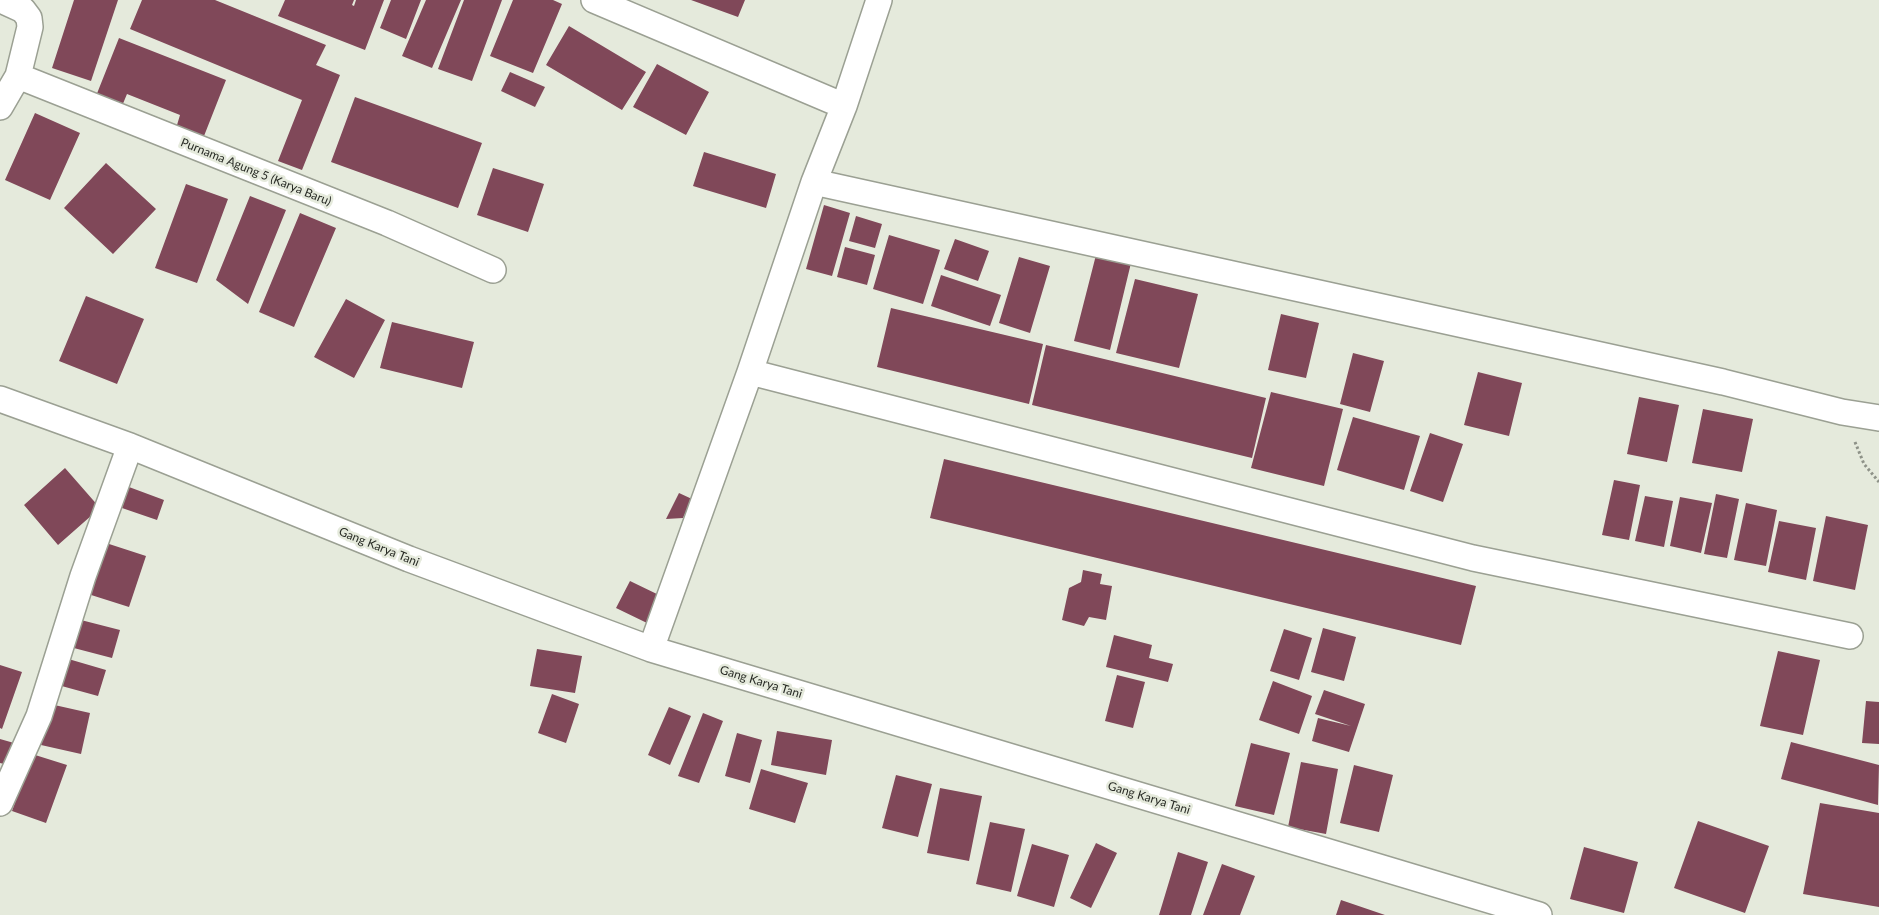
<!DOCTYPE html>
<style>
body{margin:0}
canvas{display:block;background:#e5eadc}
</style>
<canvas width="1879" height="915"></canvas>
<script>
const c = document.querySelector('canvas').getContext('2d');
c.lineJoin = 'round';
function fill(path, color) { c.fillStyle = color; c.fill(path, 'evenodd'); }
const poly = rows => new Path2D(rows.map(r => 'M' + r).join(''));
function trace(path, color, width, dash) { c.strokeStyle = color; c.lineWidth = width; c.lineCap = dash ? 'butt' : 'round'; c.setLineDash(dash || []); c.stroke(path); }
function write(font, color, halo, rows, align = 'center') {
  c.font = font + ' Lato,sans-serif'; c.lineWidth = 5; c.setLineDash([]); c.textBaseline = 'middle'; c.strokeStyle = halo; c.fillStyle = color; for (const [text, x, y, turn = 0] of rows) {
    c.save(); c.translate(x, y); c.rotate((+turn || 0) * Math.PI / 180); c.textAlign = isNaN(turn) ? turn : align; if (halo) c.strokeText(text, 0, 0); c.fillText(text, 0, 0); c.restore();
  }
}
fill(poly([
 [74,0,118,0,91,81,52,68],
 [142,0,215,0,326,45,316,65,340,75,302,170,278,161,302,100,130,29],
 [285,0,354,0,352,5,354,6,356,0,384,0,365,50,278,16],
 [391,0,421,0,406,39,380,28],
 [426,0,461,0,432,68,402,56],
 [464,0,502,0,472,81,438,69],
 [513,0,553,0,562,4,533,73,490,56],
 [691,0,745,0,738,17],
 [569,26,646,72,622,110,546,65],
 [119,38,226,80,204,136,177,125,180,115,127,94,122,106,96,96],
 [657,64,709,92,686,135,633,107],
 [510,72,545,87,535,107,501,91],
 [355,97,482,143,458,208,331,162],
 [35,113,80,133,50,200,5,180],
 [704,152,776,174,766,208,693,186],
 [106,163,156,209,113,254,64,208],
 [493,168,544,184,528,232,477,215],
 [186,184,228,199,197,283,155,268],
 [250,196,286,210,248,304,216,280],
 [824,205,850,213,832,276,806,269],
 [300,213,336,228,294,327,259,312],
 [856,216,882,224,875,248,849,241],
 [889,235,940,250,923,304,873,289],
 [955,239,989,251,978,281,944,269],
 [845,247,875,255,867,285,837,277],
 [1096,255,1131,263,1110,350,1074,341],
 [1019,257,1050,266,1030,333,999,323],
 [941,275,1001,295,990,326,931,306],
 [1135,279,1198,294,1179,368,1116,353],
 [86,296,144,319,117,384,59,361],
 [346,299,385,320,354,378,314,357],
 [891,308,1043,344,1029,404,877,367],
 [1281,314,1319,323,1306,378,1268,370],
 [392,322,474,342,462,388,380,368],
 [1046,345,1266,398,1252,458,1032,405],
 [1353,353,1384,361,1370,412,1340,404],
 [1478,372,1522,383,1509,436,1464,425],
 [1271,392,1343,409,1324,486,1251,468],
 [1639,397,1679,405,1667,462,1627,454],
 [1703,409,1753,419,1742,472,1692,463],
 [1353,417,1420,436,1404,490,1337,470],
 [1430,433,1463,444,1443,502,1410,491],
 [944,459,1476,586,1461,645,930,518],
 [65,468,100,508,58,545,24,505],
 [1614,480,1640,485,1629,540,1602,535],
 [129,487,164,500,157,520,122,508],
 [679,493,692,499,683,518,666,519],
 [1716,494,1739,499,1727,558,1704,554],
 [1645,496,1673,501,1664,547,1635,541],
 [1680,497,1712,503,1701,553,1670,546],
 [1746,503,1777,510,1766,566,1734,560],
 [1826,516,1868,525,1855,590,1813,581],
 [1779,521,1816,528,1806,580,1768,572],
 [106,543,146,556,129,607,88,594],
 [1083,570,1102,574,1100,584,1112,586,1106,620,1089,617,1084,626,1062,620,1069,588,1081,582],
 [630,581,661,596,647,623,616,608],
 [77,619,120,630,112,658,70,647],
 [1323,628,1356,637,1344,681,1311,672],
 [1284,629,1312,638,1299,680,1270,671],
 [1114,635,1152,645,1149,658,1173,664,1168,682,1106,667],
 [537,649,582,656,575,693,530,686],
 [1778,651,1820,660,1803,735,1760,726],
 [65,658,106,670,98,696,58,685],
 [0,665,22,672,2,729,0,728],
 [1117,675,1145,682,1133,728,1105,721],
 [1273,681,1312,696,1299,734,1259,720],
 [1324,690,1365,704,1349,752,1312,741,1318,718,1351,726,1315,714],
 [552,694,579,704,566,743,538,733],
 [1866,701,1879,702,1879,744,1862,743],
 [50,704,90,713,81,754,41,745],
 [669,707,691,716,670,765,648,755],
 [703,713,723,721,699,783,678,776],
 [777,731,832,740,826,775,771,765],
 [737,733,762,740,750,783,725,776],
 [0,739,14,743,8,765,0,763],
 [1791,742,1879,765,1878,805,1781,779],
 [1251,743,1290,753,1274,815,1235,806],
 [32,754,67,765,46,823,12,811],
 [1301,762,1338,769,1326,834,1288,827],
 [1354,765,1393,775,1379,832,1340,823],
 [761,769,808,783,795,823,749,809],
 [896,775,932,784,918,837,882,828],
 [940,788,982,796,969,861,927,853],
 [1820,803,1879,813,1879,907,1803,894],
 [1698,821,1769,846,1745,913,1674,888],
 [990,822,1025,829,1011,892,976,884],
 [1096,843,1117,853,1091,908,1070,898],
 [1032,844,1069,855,1054,907,1017,896],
 [1584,847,1638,862,1624,913,1570,899],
 [1178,852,1208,862,1191,915,1159,915],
 [1222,864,1255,876,1240,915,1203,915],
 [1341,900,1385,915,1336,915]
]), '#804859');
const street = poly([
 [1,0,23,10,29,18,30,27,18,76,387,223,493,270],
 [594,0,844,106],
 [0,107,18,76],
 [814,182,1723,382,1842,412,1879,418],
 [750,372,1473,558,1850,636],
 [0,399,130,446,409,559,651,649,1539,915],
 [651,649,750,372,814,182,844,106,879,0],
 [0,803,39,716,83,576,130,446]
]);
trace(street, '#9ba093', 28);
trace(poly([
 [1855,442,1864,464,1879,482]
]), '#8e9288', 3, [2.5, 2.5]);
trace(street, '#fff', 25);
write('12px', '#272a24', '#e5eadc', [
 ["Purnama Agung 5 (Karya Baru)",256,172,22],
 ["Gang Karya Tani",379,547,22],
 ["Gang Karya Tani",761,682,17],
 ["Gang Karya Tani",1149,798,17]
]);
</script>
